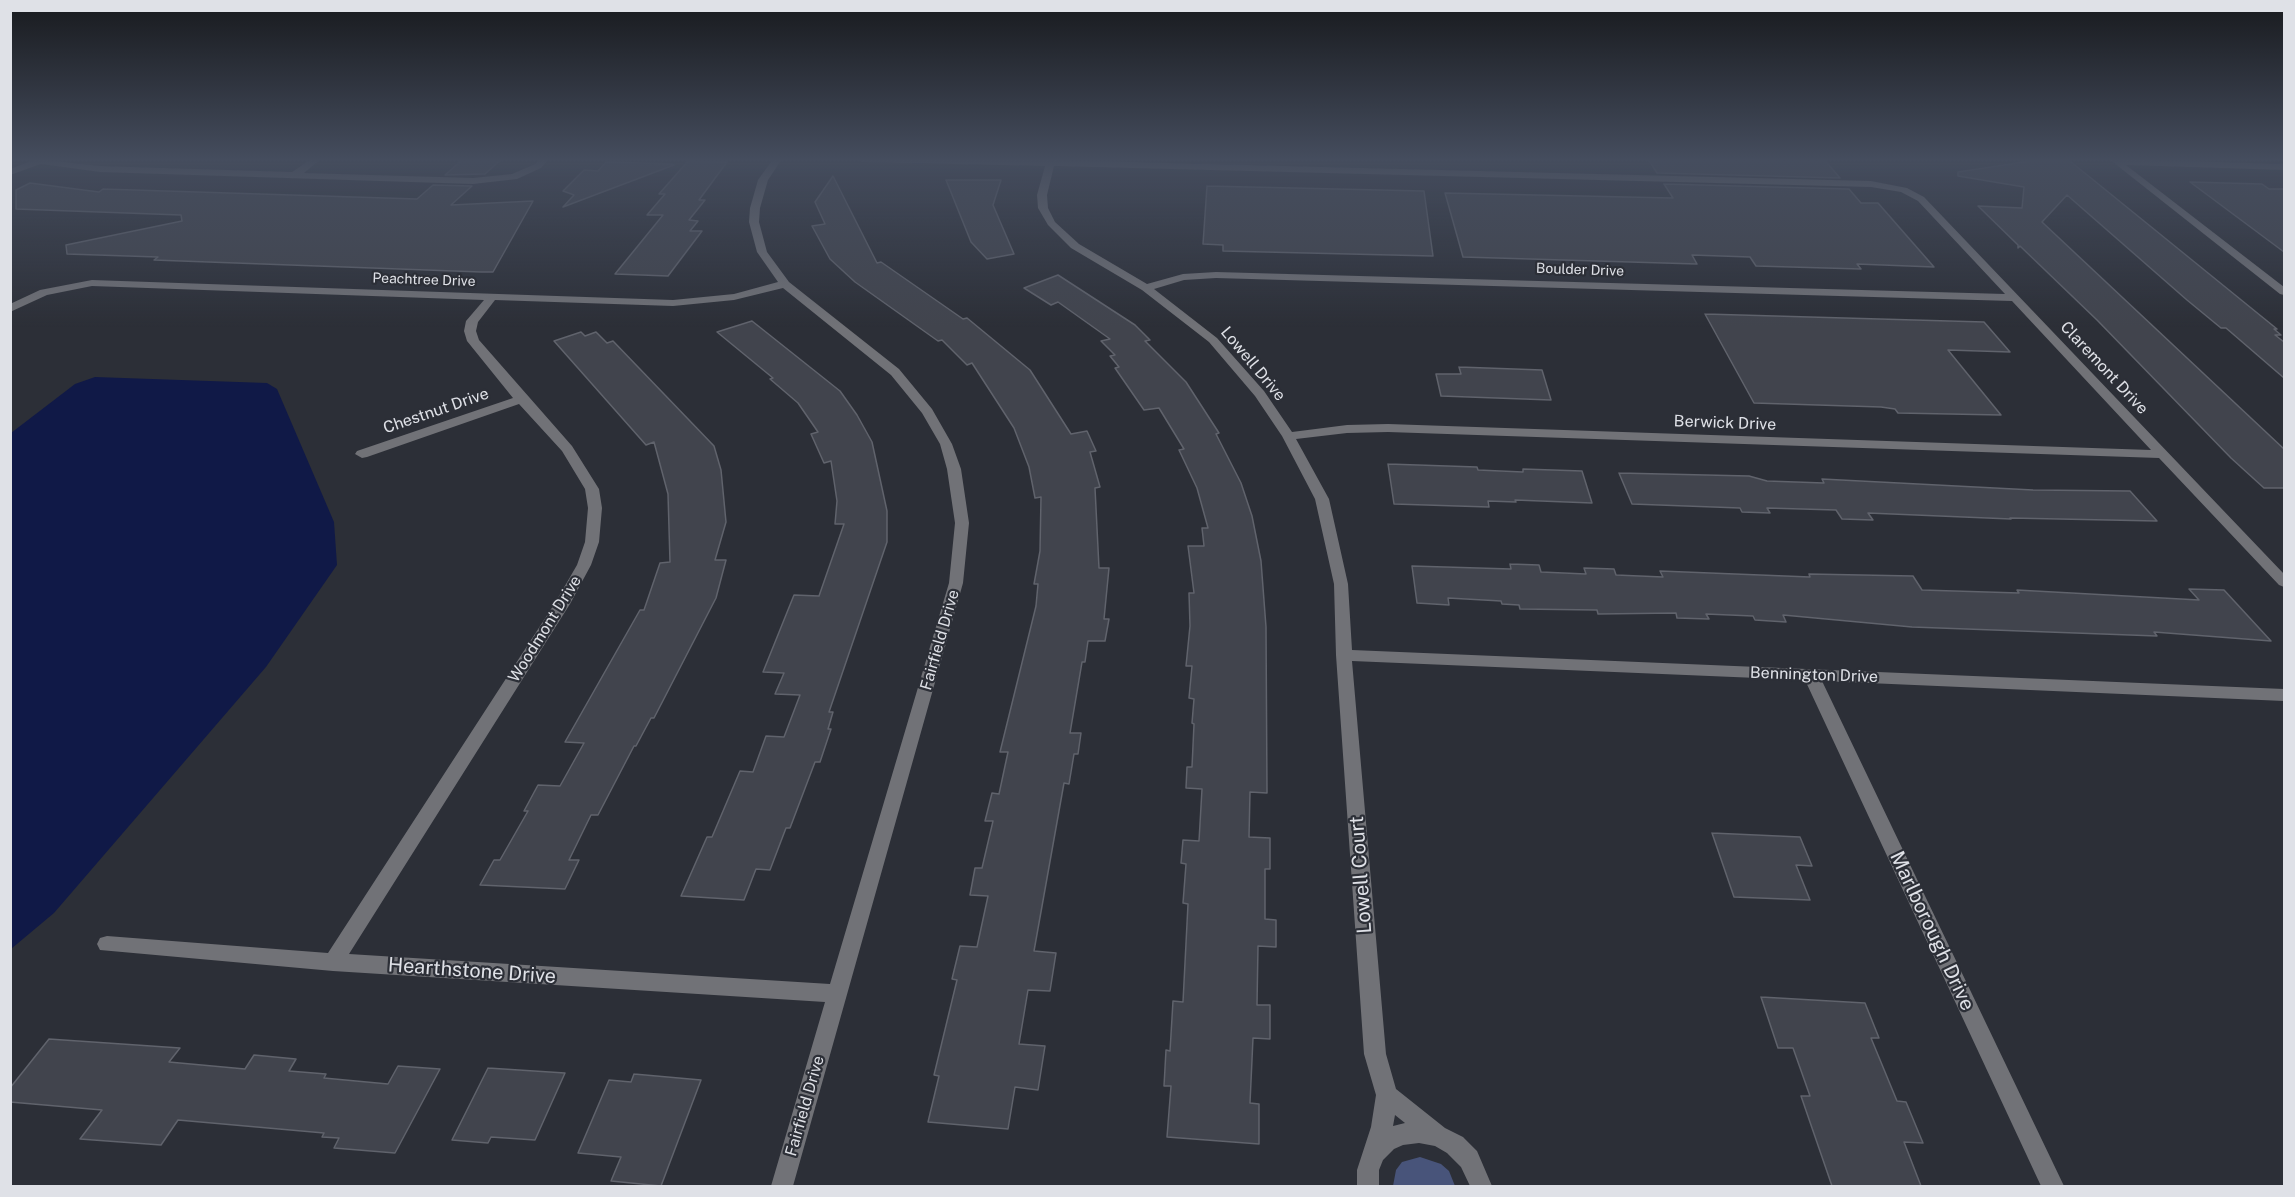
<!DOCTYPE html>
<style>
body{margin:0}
#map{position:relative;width:2295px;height:1197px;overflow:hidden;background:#2c2f37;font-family:"Public Sans",sans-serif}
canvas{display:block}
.frame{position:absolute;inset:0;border:12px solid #dfe1e7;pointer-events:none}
</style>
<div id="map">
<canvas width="2295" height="1197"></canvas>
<div class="frame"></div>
</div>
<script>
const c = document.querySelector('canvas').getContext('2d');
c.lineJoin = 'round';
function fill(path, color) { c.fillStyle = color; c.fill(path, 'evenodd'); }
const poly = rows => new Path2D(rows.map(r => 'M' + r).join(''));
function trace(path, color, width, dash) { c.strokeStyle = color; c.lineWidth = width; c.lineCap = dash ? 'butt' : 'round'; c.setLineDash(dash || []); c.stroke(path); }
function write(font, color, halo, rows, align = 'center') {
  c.font = font + ' "Public Sans",sans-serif'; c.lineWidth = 4.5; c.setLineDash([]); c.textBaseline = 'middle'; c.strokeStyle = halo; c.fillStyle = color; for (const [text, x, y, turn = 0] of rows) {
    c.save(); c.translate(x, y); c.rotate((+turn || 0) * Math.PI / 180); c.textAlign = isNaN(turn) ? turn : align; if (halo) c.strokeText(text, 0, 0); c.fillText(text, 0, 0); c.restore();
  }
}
fill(poly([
 [1420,1157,1441,1164,1449,1171,1455,1186,1393,1186,1396,1170,1402,1162]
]), '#48547a');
fill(poly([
 [95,377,267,383,277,389,334,522,337,565,266,667,54,913,11,949,11,433,75,384]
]), '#101947');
const building = poly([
 [463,159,502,159,485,174,445,175,463,159],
 [1648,159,1824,159,1840,178,1657,173,1648,159],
 [688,161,727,162,699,200,705,200,689,220,698,221,690,231,702,231,668,276,615,274,663,215,647,215,665,194,659,194,688,161],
 [2030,161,2070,161,2277,329,2274,329,2281,335,2275,335,2284,342,2284,378,2226,328,2221,328,2187,300,2067,195,2042,222,2284,449,2284,488,2264,488,2231,458,2097,320,2020,246,2018,248,2018,245,1978,206,2022,208,2024,187,1958,176,1958,172,2030,161],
 [606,162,673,164,674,165,563,207,574,195,563,191,584,170,598,171,606,162],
 [833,176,877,263,881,262,963,319,967,318,1030,370,1071,434,1087,431,1096,451,1090,452,1100,487,1095,488,1099,568,1109,568,1104,619,1109,619,1105,641,1088,641,1085,662,1082,662,1070,733,1081,733,1078,754,1074,754,1069,784,1064,783,1034,951,1056,953,1050,991,1028,990,1019,1044,1045,1046,1038,1090,1015,1087,1008,1129,928,1122,939,1076,934,1075,957,980,952,979,960,946,977,947,988,896,970,895,975,868,982,868,993,821,985,821,992,793,999,794,1008,752,1000,752,1036,606,1038,584,1034,584,1040,551,1041,497,1035,498,1029,467,1014,428,972,363,967,365,942,340,938,341,855,282,830,259,812,226,825,224,815,202,833,176],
 [946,180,1001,180,993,205,1014,254,987,259,971,242,946,180],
 [2190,182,2262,184,2269,189,2284,189,2284,252,2190,182],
 [30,183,99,192,103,189,417,199,433,185,472,186,451,205,533,201,493,272,481,272,154,260,158,257,67,254,66,245,182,221,181,215,16,209,16,190,30,183],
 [1664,184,1849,189,1861,203,1878,203,1934,267,1857,264,1861,269,1756,266,1750,257,1692,255,1697,264,1463,257,1445,193,1673,198,1664,184],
 [1207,186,1424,191,1433,256,1223,251,1223,245,1203,244,1207,186],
 [1058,275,1135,325,1150,340,1145,341,1186,382,1219,433,1216,434,1241,483,1252,516,1261,561,1266,627,1267,793,1250,792,1249,837,1270,838,1270,869,1265,869,1265,919,1276,920,1276,947,1258,946,1257,1005,1270,1005,1270,1039,1253,1038,1250,1103,1259,1104,1259,1144,1167,1137,1171,1086,1164,1086,1166,1050,1170,1051,1173,1001,1183,1002,1188,904,1183,903,1186,864,1181,863,1183,840,1199,841,1202,789,1186,788,1187,767,1192,767,1194,724,1192,723,1194,699,1189,698,1192,666,1186,666,1190,626,1189,593,1194,593,1188,546,1204,546,1202,528,1208,528,1197,488,1179,450,1184,449,1159,408,1144,410,1115,368,1119,367,1110,356,1115,355,1101,341,1110,339,1058,302,1051,305,1024,288,1058,275],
 [1705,314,1984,322,2010,352,1948,350,2001,415,1898,413,1895,409,1881,407,1754,403,1705,314],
 [752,321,840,391,857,415,872,442,887,511,887,542,829,712,833,712,828,729,831,729,820,762,815,762,790,828,786,828,770,870,756,869,744,900,681,896,707,837,712,837,740,771,753,772,766,736,784,737,800,695,775,694,784,673,763,672,794,595,819,596,844,524,835,524,837,501,831,461,824,463,811,434,818,432,798,403,770,379,773,378,717,332,752,321],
 [581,332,585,336,596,332,607,343,613,341,714,446,721,470,726,522,715,560,726,560,716,598,654,718,651,718,636,746,634,746,598,815,591,815,569,860,579,860,565,889,480,885,494,860,500,860,528,811,524,811,538,785,560,786,584,743,565,742,640,610,644,610,660,563,670,562,668,494,654,442,646,445,554,341,581,332],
 [1459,367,1542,370,1551,400,1441,396,1436,374,1461,374,1459,367],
 [1388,464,1477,467,1478,470,1523,472,1523,469,1582,471,1592,503,1515,500,1516,502,1488,501,1489,507,1394,504,1388,464],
 [1619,473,1749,476,1767,481,1824,483,1822,479,2033,490,2130,491,2157,521,2010,518,2011,519,1868,513,1873,520,1842,519,1836,510,1767,508,1770,513,1742,512,1740,508,1632,504,1619,473],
 [1510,564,1539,565,1541,572,1586,574,1584,568,1614,569,1616,575,1663,577,1660,571,1810,577,1809,574,1913,576,1922,590,2019,593,2017,590,2199,600,2189,589,2224,590,2271,641,2154,632,2157,636,1912,627,1783,615,1786,622,1755,620,1753,616,1706,614,1709,619,1677,618,1676,613,1598,614,1597,610,1520,609,1519,605,1502,604,1501,601,1448,598,1449,605,1417,603,1412,566,1511,569,1510,564],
 [1712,833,1800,837,1812,866,1796,865,1810,900,1734,897,1712,833],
 [1761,997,1865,1003,1879,1038,1871,1038,1897,1101,1906,1102,1923,1143,1904,1142,1921,1186,1832,1186,1801,1096,1810,1096,1793,1048,1778,1048,1761,997],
 [49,1039,180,1048,169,1062,245,1069,254,1055,296,1059,289,1071,326,1074,324,1078,388,1084,398,1066,440,1069,395,1153,334,1148,339,1138,322,1137,324,1133,178,1120,161,1145,80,1139,102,1110,10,1102,10,1088,49,1039],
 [488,1068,565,1073,535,1140,491,1137,488,1143,452,1140,488,1068],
 [634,1074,701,1080,661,1186,611,1181,621,1157,578,1153,609,1080,631,1082,634,1074]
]);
fill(building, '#41444d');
trace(building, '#60636c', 1.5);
fill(poly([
 [36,159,100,166,292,172,311,159,321,159,304,173,473,178,512,174,535,164,540,159,549,159,541,168,517,179,473,184,100,172,41,164,10,175,10,169,36,159],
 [773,159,782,159,768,180,760,208,759,222,767,252,789,282,899,369,932,409,952,444,961,469,969,523,963,583,793,1186,771,1186,825,1002,333,971,100,950,97,944,100,938,107,936,328,953,555,603,577,565,585,542,588,508,585,489,562,451,519,404,367,457,362,458,355,454,357,451,513,398,467,341,464,331,466,321,484,300,92,286,47,295,10,312,10,304,40,290,92,280,673,300,734,294,778,282,757,252,749,222,750,208,758,180,773,159],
 [783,288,891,375,922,413,940,444,947,469,955,523,949,583,830,984,349,954,570,604,591,565,599,542,602,508,599,489,572,446,479,340,476,331,478,322,495,300,673,306,734,300,783,288],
 [858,159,1050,160,1871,181,1907,188,1924,197,2284,574,2284,587,2279,585,2159,458,1388,432,1347,433,1296,439,1329,499,1348,584,1352,650,2284,689,2284,701,1822,681,2064,1186,2041,1186,1805,680,1352,661,1386,1054,1396,1089,1445,1128,1463,1137,1477,1151,1492,1186,1470,1186,1461,1167,1447,1153,1435,1146,1419,1143,1403,1145,1394,1149,1383,1160,1379,1170,1379,1186,1357,1186,1357,1170,1371,1127,1376,1095,1364,1054,1336,655,1334,584,1315,499,1282,436,1255,396,1209,342,1142,290,1071,248,1048,225,1038,208,1037,195,1045,166,862,162,858,159],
 [1054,166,1871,187,1901,192,1918,201,2005,294,1216,272,1183,274,1147,284,1079,244,1055,222,1048,208,1047,195,1054,166],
 [1216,278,2012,301,2151,450,1388,424,1347,425,1292,432,1264,391,1217,338,1154,289,1184,280,1216,278],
 [1395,1115,1405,1123,1393,1126,1395,1115],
 [2109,159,2284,164,2284,170,2126,165,2284,287,2284,295,2280,294,2109,159]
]), '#717277');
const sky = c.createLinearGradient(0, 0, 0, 327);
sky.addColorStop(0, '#181a1e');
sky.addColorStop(0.49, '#454d5e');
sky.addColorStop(1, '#454d5e00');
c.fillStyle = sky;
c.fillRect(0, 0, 2295, 327);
write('14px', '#dfe1e7', '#2c2f37', [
 ["Boulder Drive",1580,270,2],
 ["Peachtree Drive",424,280,2]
]);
write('16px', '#dfe1e7', '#2c2f37', [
 ["Lowell Drive",1253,364,50],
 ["Claremont Drive",2104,368,47],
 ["Chestnut Drive",436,411,-19],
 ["Berwick Drive",1725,423,2],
 ["Woodmont Drive",545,629,-58],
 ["Fairfield Drive",940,640,-74],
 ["Bennington Drive",1814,675,2],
 ["Fairfield Drive",805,1106,-74]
]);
write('20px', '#dfe1e7', '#2c2f37', [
 ["Lowell Court",1361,875,-94],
 ["Marlborough Drive",1932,931,65],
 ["Hearthstone Drive",472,971,4]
]);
</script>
